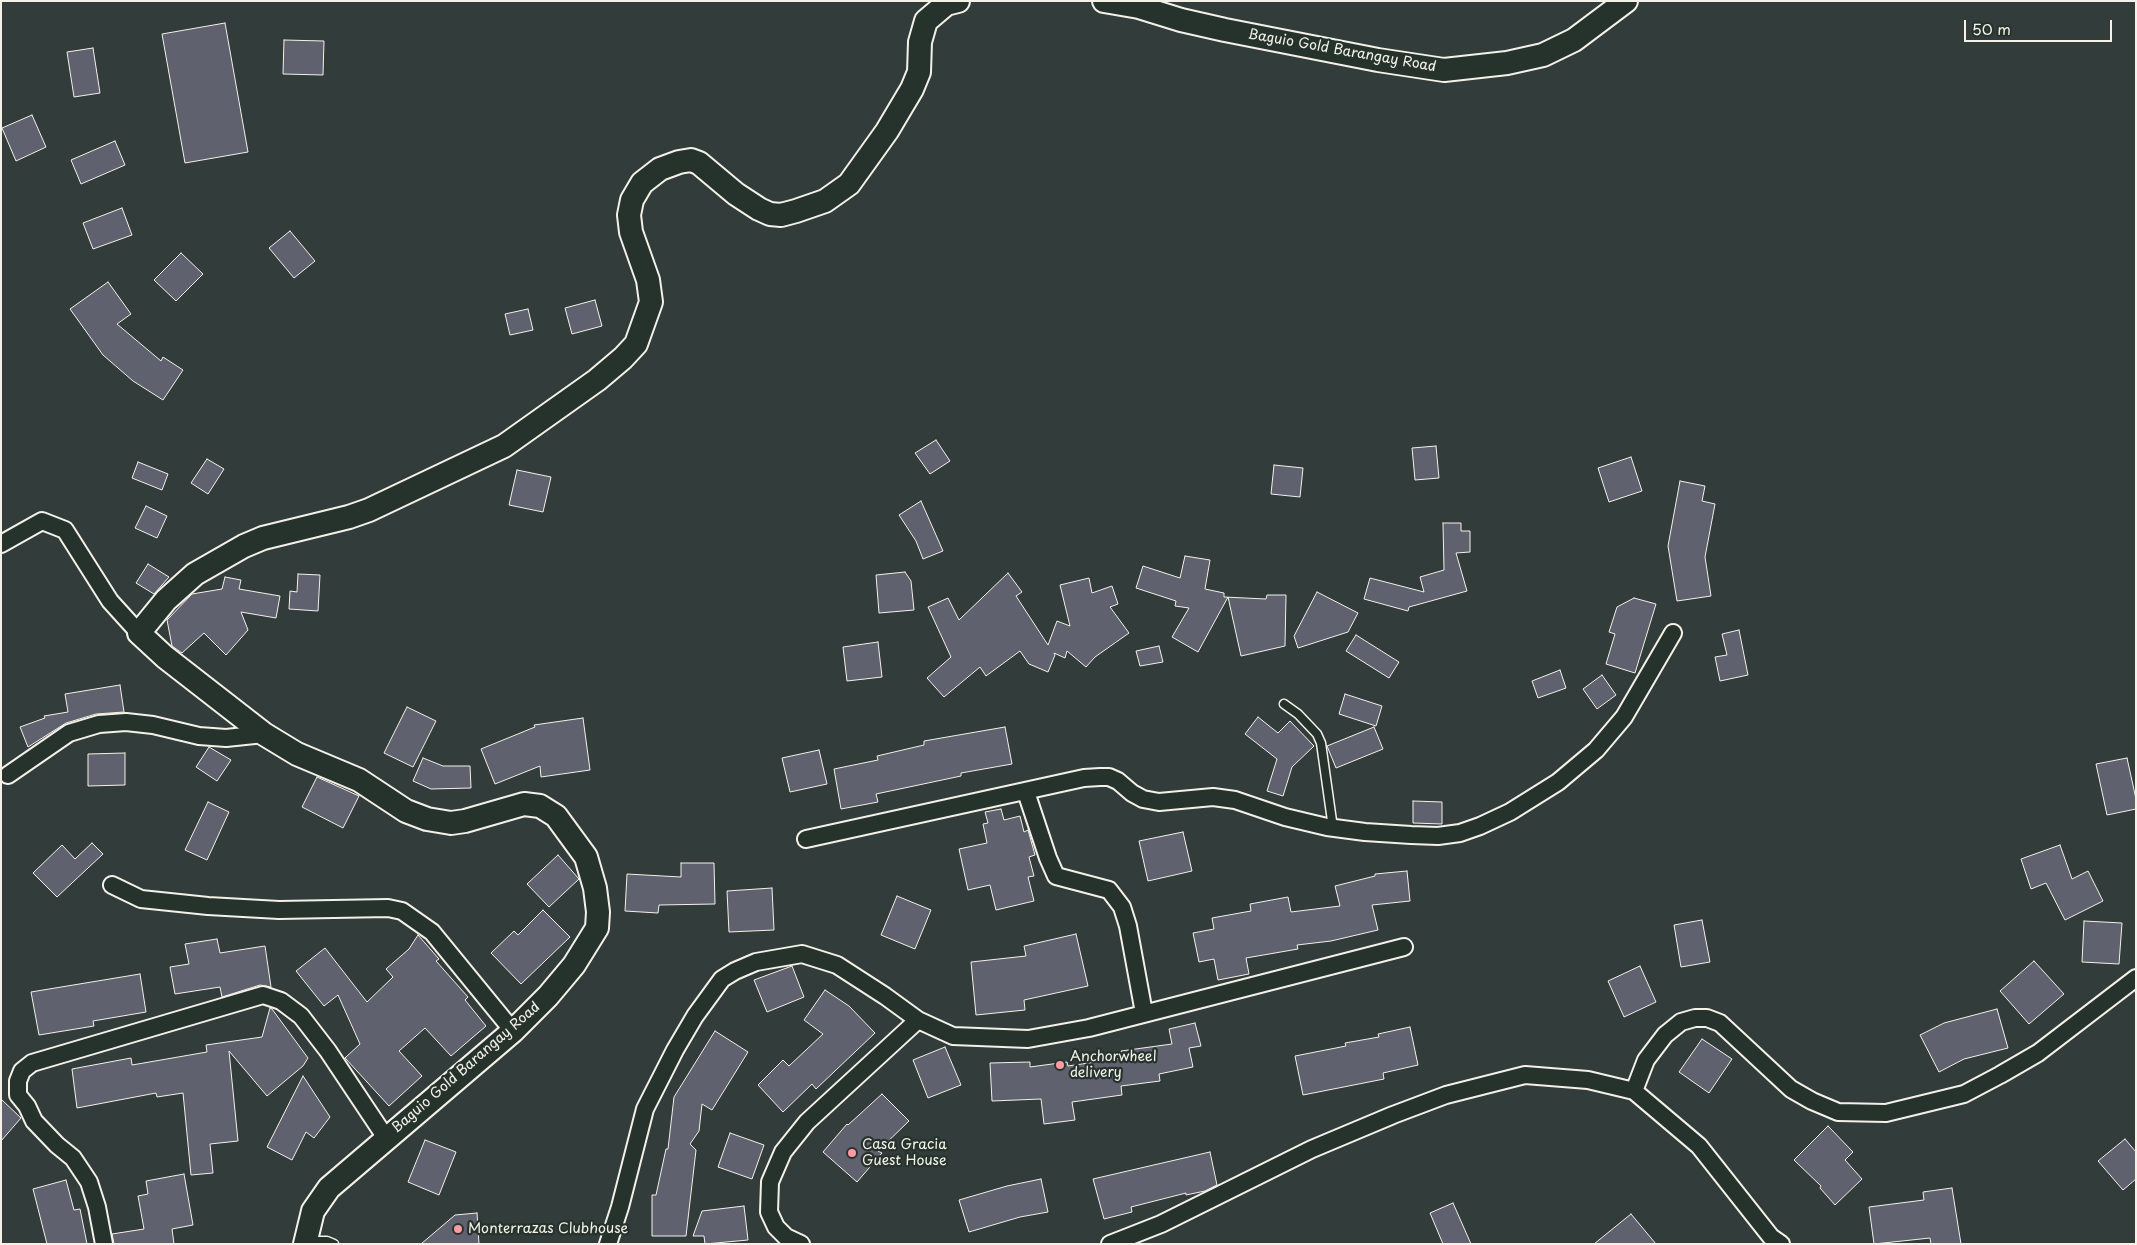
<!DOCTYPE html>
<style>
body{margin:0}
#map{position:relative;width:2137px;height:1245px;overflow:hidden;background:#323c3a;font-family:"Playpen Sans",sans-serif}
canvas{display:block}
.frame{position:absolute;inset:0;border:2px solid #f4f1e8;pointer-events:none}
.scale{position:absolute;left:1964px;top:20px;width:148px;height:22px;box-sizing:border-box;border:2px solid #f4f1e8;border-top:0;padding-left:6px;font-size:15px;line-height:18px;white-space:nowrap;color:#f4f1e8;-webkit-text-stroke:4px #26332d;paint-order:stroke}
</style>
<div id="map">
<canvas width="2137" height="1245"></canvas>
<div class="frame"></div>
<div class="scale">50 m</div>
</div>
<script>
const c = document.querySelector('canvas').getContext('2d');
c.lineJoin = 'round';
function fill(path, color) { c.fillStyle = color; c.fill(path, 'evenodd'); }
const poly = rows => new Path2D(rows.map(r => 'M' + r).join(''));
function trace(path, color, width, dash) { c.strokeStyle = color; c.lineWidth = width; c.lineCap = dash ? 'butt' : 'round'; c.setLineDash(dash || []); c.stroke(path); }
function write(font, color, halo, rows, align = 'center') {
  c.font = font + ' "Playpen Sans",sans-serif'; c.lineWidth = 4.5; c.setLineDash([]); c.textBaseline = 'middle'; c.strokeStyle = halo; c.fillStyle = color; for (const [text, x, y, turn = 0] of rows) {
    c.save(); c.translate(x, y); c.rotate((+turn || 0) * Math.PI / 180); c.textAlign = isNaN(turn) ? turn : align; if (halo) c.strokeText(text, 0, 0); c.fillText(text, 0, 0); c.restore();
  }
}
const building = poly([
 [225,23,248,152,185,163,162,34,225,23],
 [284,40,324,41,323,75,283,74,284,40],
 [93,48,100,93,74,97,67,52,93,48],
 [32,115,46,147,16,161,2,128,32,115],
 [115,141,125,165,81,184,71,160,115,141],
 [122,208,132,235,93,249,83,223,122,208],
 [290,231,315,261,294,278,269,248,290,231],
 [181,253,203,274,176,301,154,280,181,253],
 [108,282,131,314,117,324,161,361,163,357,183,370,163,400,133,381,103,355,70,309,108,282],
 [595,300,602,326,572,334,565,308,595,300],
 [528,309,533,330,510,335,505,314,528,309],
 [936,440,950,461,930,474,915,453,936,440],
 [1436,446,1439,478,1415,480,1412,448,1436,446],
 [1631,457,1642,491,1609,502,1598,468,1631,457],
 [207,459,224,469,208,494,191,483,207,459],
 [138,462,168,474,162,490,132,478,138,462],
 [1274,465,1303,468,1300,497,1271,494,1274,465],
 [517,470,551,477,543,512,509,505,517,470],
 [1680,481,1705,486,1702,501,1715,504,1705,557,1711,596,1677,601,1668,546,1680,481],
 [921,501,943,551,923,559,916,541,899,515,921,501],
 [146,506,167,516,157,538,135,528,146,506],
 [1443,523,1461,523,1461,531,1470,531,1470,552,1456,553,1467,591,1409,607,1408,611,1364,599,1370,578,1424,592,1420,577,1444,570,1443,523],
 [1185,556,1210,560,1205,589,1224,593,1224,597,1266,599,1267,595,1286,595,1285,646,1241,656,1228,597,1198,652,1172,637,1189,608,1175,606,1176,601,1136,588,1143,566,1180,578,1185,556],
 [148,564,169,577,154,594,136,583,148,564],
 [905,572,911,581,914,610,879,613,876,575,905,572],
 [1008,573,1022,592,1016,596,1048,645,1057,621,1070,626,1060,585,1089,578,1092,593,1112,586,1118,604,1110,607,1129,633,1095,657,1086,667,1067,651,1065,658,1054,653,1055,655,1048,672,1029,664,1020,651,986,676,980,667,944,697,927,678,951,657,928,607,948,598,959,620,1008,573],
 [298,574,320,575,318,611,289,609,290,591,297,592,298,574],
 [225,577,241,580,239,589,280,596,276,618,241,612,248,630,226,655,204,633,182,653,172,646,167,620,192,594,222,589,225,577],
 [1317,592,1358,613,1348,632,1298,648,1294,636,1317,592],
 [1634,598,1656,604,1635,673,1606,664,1615,634,1609,632,1617,607,1634,598],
 [1739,630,1748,675,1720,681,1715,657,1727,655,1722,634,1739,630],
 [1356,635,1399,662,1389,678,1346,651,1356,635],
 [878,642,882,677,847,681,843,647,878,642],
 [1159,646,1163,662,1140,666,1136,651,1159,646],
 [1560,670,1566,688,1538,698,1532,681,1560,670],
 [1602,675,1616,695,1597,709,1583,689,1602,675],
 [120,685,124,712,96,714,66,723,28,747,20,727,45,718,44,716,68,712,65,694,120,685],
 [1345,694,1382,706,1376,726,1339,714,1345,694],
 [407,707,436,721,413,767,384,753,407,707],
 [1258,717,1278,733,1290,721,1314,746,1292,767,1283,796,1267,791,1277,759,1245,734,1258,717],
 [583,718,590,770,541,777,540,766,495,784,481,749,535,727,534,725,583,718],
 [1005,727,1012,764,961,773,961,776,876,794,878,802,841,809,834,769,878,760,877,756,924,745,924,741,1005,727],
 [1374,727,1383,749,1336,768,1327,746,1374,727],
 [209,747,231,760,217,781,196,767,209,747],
 [819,750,827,784,790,792,782,758,819,750],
 [125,753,125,785,88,786,88,754,125,753],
 [423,758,443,766,470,766,471,788,431,789,413,781,423,758],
 [2127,758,2136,799,2136,809,2107,815,2096,764,2127,758],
 [317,777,359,796,343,828,302,807,317,777],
 [1413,801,1442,802,1442,824,1413,823,1413,801],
 [208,802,229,812,207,860,185,850,208,802],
 [1001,809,1004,820,1020,816,1024,832,1028,830,1035,855,1029,857,1034,876,1028,877,1034,901,996,910,990,885,968,890,959,849,987,843,983,824,988,823,985,812,1001,809],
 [1183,832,1192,871,1148,881,1139,841,1183,832],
 [92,843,103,854,57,897,33,873,62,845,75,859,92,843],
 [2060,845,2072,879,2088,871,2103,901,2065,920,2046,883,2031,889,2021,859,2060,845],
 [558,855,579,879,549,907,527,884,558,855],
 [681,863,714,863,715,904,659,905,658,913,625,911,627,874,681,877,681,863],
 [1407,871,1410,901,1372,905,1378,930,1331,941,1297,945,1298,949,1246,958,1249,974,1218,980,1214,959,1199,962,1193,933,1214,929,1212,918,1251,911,1250,904,1288,897,1291,912,1340,906,1335,886,1375,876,1375,874,1407,871],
 [772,888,774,930,729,932,727,891,772,888],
 [897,896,931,910,915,949,881,935,897,896],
 [543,910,570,937,521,984,491,953,514,931,518,935,543,910],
 [1702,920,1710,962,1681,967,1674,925,1702,920],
 [2084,921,2122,923,2119,964,2082,962,2084,921],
 [1076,934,1088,986,1024,1000,1025,1010,976,1015,971,962,1026,956,1024,946,1076,934],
 [418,935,439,959,436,961,468,997,465,1000,486,1026,451,1056,425,1028,399,1051,422,1076,389,1106,345,1058,360,1044,338,995,324,1006,296,971,325,948,367,1002,393,977,386,969,409,949,418,935],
 [217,939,220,953,265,946,271,987,260,985,222,997,220,987,175,994,170,967,189,964,185,944,217,939],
 [2034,961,2064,994,2029,1024,2000,991,2034,961],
 [792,966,804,997,767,1012,754,980,792,966],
 [1640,966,1656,1002,1624,1017,1608,981,1640,966],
 [140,974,146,1012,93,1021,94,1026,39,1035,31,992,140,974],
 [825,990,849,1006,875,1033,816,1089,812,1084,783,1112,758,1085,783,1060,789,1066,823,1034,804,1020,825,990],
 [270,1008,272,1009,308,1058,303,1066,267,1096,229,1051,238,1141,210,1144,213,1173,191,1175,183,1093,157,1097,156,1093,77,1108,72,1069,131,1058,132,1065,207,1052,206,1045,262,1037,270,1008],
 [1997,1009,2008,1048,1964,1059,1939,1072,1920,1035,1944,1023,1997,1009],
 [1195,1023,1201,1046,1189,1048,1193,1067,1159,1074,1160,1081,1121,1086,1122,1095,1072,1102,1075,1120,1044,1124,1041,1099,992,1101,990,1063,1030,1062,1030,1067,1067,1062,1068,1066,1122,1058,1121,1051,1172,1044,1169,1029,1195,1023],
 [1410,1027,1418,1065,1383,1073,1384,1079,1303,1095,1295,1056,1346,1046,1345,1043,1379,1037,1378,1034,1410,1027],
 [715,1031,748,1052,712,1110,702,1104,699,1131,690,1144,696,1150,686,1236,652,1236,652,1195,656,1195,666,1149,668,1149,674,1097,715,1031],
 [1702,1039,1732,1059,1709,1093,1679,1072,1702,1039],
 [945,1047,961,1085,928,1098,913,1060,945,1047],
 [303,1076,330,1117,314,1138,306,1132,292,1160,267,1147,303,1076],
 [882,1094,909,1121,878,1151,882,1153,857,1182,823,1152,847,1124,848,1125,882,1094],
 [1,1099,21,1118,1,1141,1,1099],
 [1828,1126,1853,1152,1845,1160,1862,1179,1835,1205,1820,1188,1821,1186,1794,1160,1828,1126],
 [730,1133,764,1145,752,1179,718,1167,730,1133],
 [2125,1139,2136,1152,2136,1179,2123,1190,2098,1161,2125,1139],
 [425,1140,456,1152,439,1195,408,1182,425,1140],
 [1210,1152,1217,1185,1205,1191,1186,1195,1186,1193,1131,1207,1132,1212,1104,1219,1093,1179,1210,1152],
 [184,1174,193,1225,172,1229,174,1244,114,1244,112,1234,144,1229,138,1196,148,1194,146,1181,184,1174],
 [1041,1179,1048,1212,1020,1217,969,1232,959,1200,1007,1186,1041,1179],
 [66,1180,74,1210,80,1209,87,1244,47,1244,33,1189,66,1180],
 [1952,1188,1961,1244,1931,1244,1930,1238,1874,1244,1869,1207,1924,1200,1923,1192,1952,1188],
 [1453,1203,1471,1244,1443,1244,1430,1213,1453,1203],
 [744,1206,748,1240,705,1244,704,1236,693,1236,702,1211,744,1206],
 [477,1213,479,1244,421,1244,455,1215,477,1213],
 [1631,1214,1656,1244,1594,1244,1631,1214]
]);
fill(building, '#60616e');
trace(building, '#f4f1e8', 1);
const lane = poly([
 [1284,704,1298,714,1317,734,1321,743,1333,828],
 [309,1241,327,1241,334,1244]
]);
const street = poly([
 [1,544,42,521,65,530,110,601,139,633],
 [8,775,69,733,99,724,126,722,153,725,199,736,226,738,264,734],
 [1026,792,1048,858,1056,876,1109,890,1122,907,1128,926,1144,1013],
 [806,839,1084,778,1100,777,1109,777,1118,781,1132,793,1143,799,1159,802,1213,797,1235,800,1285,817,1327,827,1365,832,1411,835,1438,836,1460,833,1480,826,1510,812,1558,782,1596,750,1624,717,1673,633],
 [112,885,141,899,208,906,279,910,388,908,402,911,432,932,513,1031],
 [1634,1091,1646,1060,1665,1035,1681,1022,1695,1018,1707,1018,1720,1023,1791,1089,1812,1101,1838,1112,1886,1113,1964,1094,2000,1075,2038,1053,2136,978],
 [104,1244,97,1207,89,1182,73,1158,57,1145,34,1121,27,1106,18,1095,18,1081,22,1071,32,1063,263,995,281,1001,301,1016,328,1051,386,1138],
 [608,1244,620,1207,645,1109,675,1050,695,1016,722,979,735,971,756,962,802,954,837,965,885,996,918,1020,953,1036,1028,1039,1089,1028,1404,947],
 [801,1244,786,1237,776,1227,769,1212,770,1182,783,1152,807,1122,918,1020],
 [1110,1244,1161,1224,1312,1149,1393,1115,1446,1095,1525,1075,1588,1080,1634,1091,1699,1146,1771,1237,1781,1244]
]);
const secondary = poly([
 [1104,1,1139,7,1181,20,1225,30,1378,60,1444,70,1507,63,1543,55,1574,40,1626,1],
 [305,1244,313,1211,329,1188,513,1031,548,996,574,965,597,928,598,912,595,888,586,857,556,816,540,806,524,804,465,821,451,823,427,819,406,811,359,780,297,754,264,734,165,657,139,633,166,600,195,574,244,546,263,538,349,517,369,510,504,446,597,380,623,358,636,344,651,302,648,280,631,232,629,215,632,200,642,183,660,169,679,162,691,160,699,163,736,194,759,209,770,214,781,215,796,211,825,201,849,184,887,131,912,89,919,72,920,42,926,21,946,4,958,1]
]);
trace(lane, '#f4f1e8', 11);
trace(street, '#f4f1e8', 20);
trace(secondary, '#f4f1e8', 26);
trace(lane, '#26332d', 8);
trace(street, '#26332d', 16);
trace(secondary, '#26332d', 22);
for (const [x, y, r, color] of [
 [1060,1065,5,"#ff9aa2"],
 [852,1153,5,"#ff9aa2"],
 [458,1229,5,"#ff9aa2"]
]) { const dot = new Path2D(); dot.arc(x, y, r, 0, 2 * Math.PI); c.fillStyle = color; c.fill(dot); trace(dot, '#26332d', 2); }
write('14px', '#f4f1e8', '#26332d', [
 ["Baguio Gold Barangay Road",1342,51,10],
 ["Baguio Gold Barangay Road",466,1068,-41]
]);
write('14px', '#f4f1e8', '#26332d', [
 ["Anchorwheel",1070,1057],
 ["delivery",1070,1073],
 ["Casa Gracia",862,1145],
 ["Guest House",862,1161],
 ["Monterrazas Clubhouse",468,1229]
], 'left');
</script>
